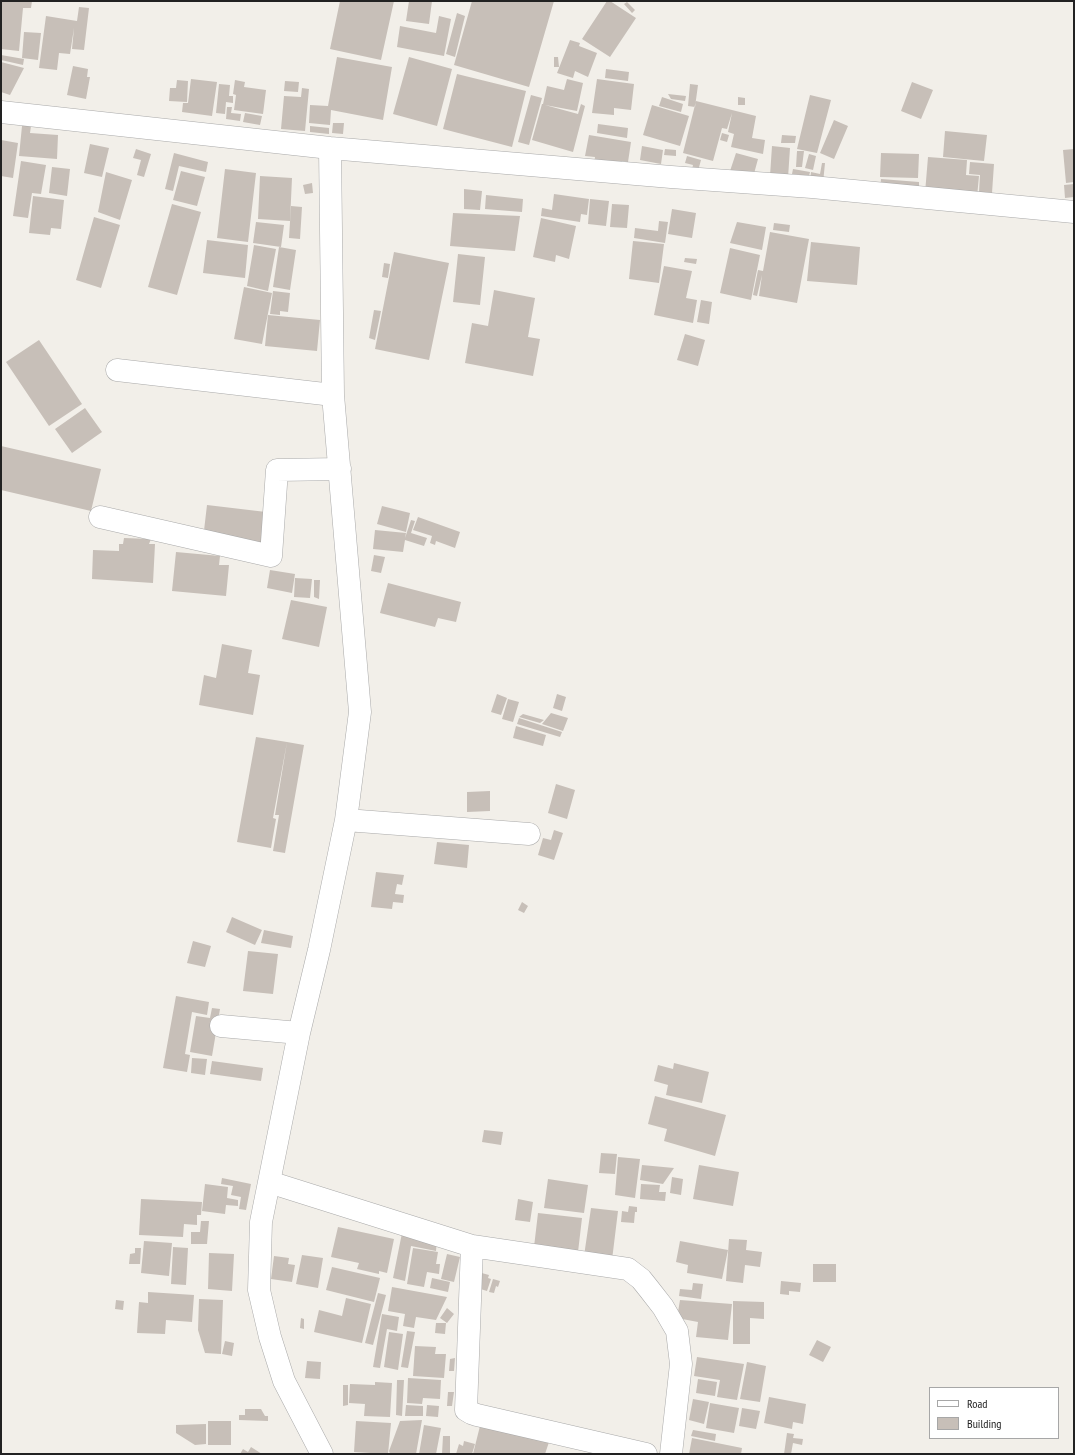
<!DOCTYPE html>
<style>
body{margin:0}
#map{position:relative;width:1075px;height:1455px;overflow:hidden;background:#f2efe9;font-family:"PT Sans Narrow",sans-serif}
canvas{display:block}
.frame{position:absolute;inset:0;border:2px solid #222;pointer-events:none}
.legend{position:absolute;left:929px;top:1387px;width:130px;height:52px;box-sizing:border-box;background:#fff;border:1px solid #a7a7a7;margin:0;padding:5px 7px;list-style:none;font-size:12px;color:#222}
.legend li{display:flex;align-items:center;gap:8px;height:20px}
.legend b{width:20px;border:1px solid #a7a7a7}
</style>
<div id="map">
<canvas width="1075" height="1455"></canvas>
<div class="frame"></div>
<ul class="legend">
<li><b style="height:5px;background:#fff"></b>Road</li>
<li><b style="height:11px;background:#c7bfb8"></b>Building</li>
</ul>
</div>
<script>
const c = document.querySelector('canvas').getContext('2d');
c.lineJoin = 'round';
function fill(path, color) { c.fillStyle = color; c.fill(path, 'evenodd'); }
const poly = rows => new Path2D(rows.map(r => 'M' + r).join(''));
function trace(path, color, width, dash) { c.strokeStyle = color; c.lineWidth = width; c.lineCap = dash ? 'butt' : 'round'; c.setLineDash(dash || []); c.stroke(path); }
fill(poly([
 [1,1,32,1,31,8,23,8,19,51,1,49],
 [340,1,394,1,381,60,330,49],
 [409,1,432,1,429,24,406,21],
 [472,1,554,1,529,87,454,65],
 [607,1,610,1,636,18,610,57,582,39],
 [627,2,635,10,632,13,624,4],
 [79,7,89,8,84,50,72,49,74,28,70,54,59,53,57,70,39,68,46,16,77,21],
 [457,13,465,16,455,57,446,54],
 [439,16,451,19,444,56,397,47,400,26,436,33],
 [24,32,41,33,38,60,22,58],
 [570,40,580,43,579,46,597,53,588,77,575,71,573,78,557,73],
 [1,55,24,59,23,65,1,60],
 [337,57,392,67,383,120,331,110,330,125,309,123,310,105,328,106],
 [409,57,452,69,437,126,393,114],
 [554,57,558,57,559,67,554,67],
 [1,62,24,68,10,95,1,92],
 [73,66,88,69,87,77,90,77,86,99,67,95],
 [606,69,629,72,628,81,605,78],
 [457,74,526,91,512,147,443,129],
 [191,79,217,82,212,116,182,112,183,103,188,103],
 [567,79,583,83,577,111,545,105,578,114,581,104,585,106,573,152,532,140,542,104,543,104,547,86,564,90],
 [597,79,634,84,631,110,614,108,614,115,592,113],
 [177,80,188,81,187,102,169,101,170,88,176,88],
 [235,80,245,82,244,87,266,90,263,114,234,110,236,95,233,94],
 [285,81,299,82,298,92,284,91],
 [912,82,933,90,921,119,901,111],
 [219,84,230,85,229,96,233,96,233,103,226,102,225,114,216,113],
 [690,84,698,85,695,107,688,106],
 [302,88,309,89,305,131,281,129,284,96,301,97],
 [668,94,686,96,685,101,671,99],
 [531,95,542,98,529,145,518,142],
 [810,95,831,100,817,153,797,149],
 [662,97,683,104,681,112,659,106],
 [738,97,745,98,745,105,738,105],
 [696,101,756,116,752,138,765,140,763,154,731,147,734,134,728,132,732,113,727,129,722,128,713,161,683,153],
 [652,105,689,116,680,146,643,135],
 [227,107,232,107,231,113,241,114,240,121,226,119],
 [245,113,262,116,260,125,243,122],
 [834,120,848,126,834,159,820,153],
 [333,123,344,123,343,134,332,133],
 [598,124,628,128,627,138,597,133],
 [22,126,31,126,30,133,58,135,57,159,19,156],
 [310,126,329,128,329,134,310,132],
 [945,131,987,135,984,161,943,157],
 [722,133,729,135,727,142,720,140],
 [589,135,631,142,628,162,622,161,621,168,594,164,595,157,585,156],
 [782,135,796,136,795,143,781,143],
 [1,140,18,143,13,178,1,176],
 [90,144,109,148,102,177,84,173],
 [642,146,663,150,661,164,640,160],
 [772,146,790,148,788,178,770,176],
 [136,149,151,154,144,177,137,175,141,160,133,158],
 [665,149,676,150,676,156,664,155],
 [1074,149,1074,182,1066,183,1063,150],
 [797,151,804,151,802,167,796,167],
 [174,153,208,162,206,172,179,166,173,191,165,189],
 [736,153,758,159,752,181,729,174],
 [881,153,919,154,918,178,880,177],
 [809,154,816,156,813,170,805,168],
 [687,156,701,160,698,171,692,169,693,165,685,163],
 [928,157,967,160,966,175,979,176,977,197,925,193],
 [21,161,46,165,41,194,32,193,28,218,13,216],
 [970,162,994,164,992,193,979,192,980,175,969,174],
 [822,163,825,163,823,183,810,181,811,172,820,174],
 [52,167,70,169,67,196,49,193],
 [225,169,256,173,248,242,217,238],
 [793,169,810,172,809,176,792,174],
 [181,171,205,177,197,206,173,200],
 [106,172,132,180,120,220,98,212],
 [260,176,292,178,290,221,258,219],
 [881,179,919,182,919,192,880,189],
 [312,183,313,193,305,194,303,185],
 [1074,184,1074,197,1065,198,1064,185],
 [464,189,482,191,480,210,464,209],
 [554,194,589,199,587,215,581,214,580,222,541,216,542,208,552,210],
 [486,195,523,199,522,212,485,209],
 [33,196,64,200,61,229,51,228,50,235,29,233],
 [590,199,609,201,606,226,588,224],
 [172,204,201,212,177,295,148,287],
 [612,204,629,205,627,228,610,227],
 [291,206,302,207,300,239,289,238],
 [672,209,696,213,692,238,668,234],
 [453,213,520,216,515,251,450,246],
 [94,217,120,225,101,288,76,280],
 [541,218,576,226,569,259,556,255,555,262,533,257],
 [659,221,668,222,665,243,634,238,635,228,658,231],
 [256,222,284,225,281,247,253,243],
 [737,222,766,227,762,250,730,243],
 [774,223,790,225,789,232,773,230],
 [770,232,809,239,797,303,759,296,762,275,757,296,753,295,758,270,763,271],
 [207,240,248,245,245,278,203,273],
 [633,241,664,244,659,283,629,279],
 [811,242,860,247,857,285,807,281],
 [254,245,276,249,268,291,247,286],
 [279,247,296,250,290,290,273,287],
 [730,248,760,255,751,300,720,293],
 [394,252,449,263,429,360,375,349],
 [458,254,485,257,480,305,453,302],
 [685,258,697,259,696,264,684,262],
 [384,263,390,264,388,278,382,277],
 [664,266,692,271,686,298,697,300,693,323,654,315],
 [244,287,272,293,262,344,234,339],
 [494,290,535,298,528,337,540,339,533,376,465,363,472,323,488,326],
 [273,291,290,293,288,312,280,311,280,315,270,314],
 [701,300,712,302,709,324,697,322],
 [374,310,381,311,375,340,369,338],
 [268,315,320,320,317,351,265,346],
 [685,334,705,340,698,366,677,360],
 [39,340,82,404,49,426,6,362],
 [85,408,102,432,72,453,55,429],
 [1,446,101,469,91,511,1,490],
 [207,505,266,512,261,546,203,539],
 [382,506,410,513,406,532,377,524],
 [418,517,460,532,455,548,436,541,435,545,430,543,432,536,413,530],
 [411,520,415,521,411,533,427,538,424,546,405,540,403,552,373,549,375,530,406,533,405,538],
 [124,538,151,539,149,544,155,544,153,583,92,579,93,550,119,551,119,544,123,544],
 [176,552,220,556,219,565,229,565,226,596,172,591],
 [374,555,385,557,381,573,371,571],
 [270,570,295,574,292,593,267,588],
 [295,578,312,579,310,598,294,597],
 [314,580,320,580,319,599,314,597],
 [388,583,461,602,456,622,438,618,435,627,380,613],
 [291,600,327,607,319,647,282,639],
 [222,644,252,650,248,673,260,675,253,715,199,705,204,675,216,678],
 [497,694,507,698,501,715,491,712],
 [557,694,566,697,562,711,553,708],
 [508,699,519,702,513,722,502,719],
 [551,713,568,718,563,731,542,724],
 [523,714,544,720,540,723,519,717],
 [519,718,562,732,560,737,517,724],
 [516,726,546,735,543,746,513,738],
 [256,737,287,742,273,818,276,819,271,848,237,842],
 [287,742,304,745,285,853,273,851,279,815,275,815],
 [556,784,575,790,567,819,548,813],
 [490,791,490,811,467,812,467,792],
 [554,830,563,833,554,860,538,855,543,838,551,840],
 [437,842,469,845,467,868,434,864],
 [376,872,404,875,402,885,397,884,395,894,404,895,403,903,393,902,392,909,371,907],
 [522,902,528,906,524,913,518,910],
 [232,917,262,930,255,945,226,932],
 [264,930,293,936,291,948,261,943],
 [193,941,211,946,205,967,187,963],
 [248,951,278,954,273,994,243,991],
 [176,996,209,1002,207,1015,192,1012,185,1054,190,1055,187,1072,163,1068],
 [212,1008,220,1009,212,1056,190,1052,196,1016,210,1018],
 [192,1058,207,1059,205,1075,191,1073],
 [212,1061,263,1068,261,1081,210,1074],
 [674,1063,709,1072,702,1103,666,1095,668,1085,654,1081,658,1065,673,1069],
 [655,1096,726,1115,715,1156,664,1141,667,1129,648,1124],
 [484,1130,503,1132,501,1145,482,1142],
 [601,1153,617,1154,615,1174,599,1173],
 [618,1157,640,1159,635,1198,615,1195],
 [642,1165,674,1168,663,1184,640,1180],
 [699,1165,739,1172,733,1206,693,1199],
 [672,1177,683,1179,681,1195,670,1193],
 [222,1178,251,1184,246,1210,239,1209,241,1197,231,1195,233,1186,221,1184],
 [548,1179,588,1185,584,1213,544,1208],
 [205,1184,228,1187,227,1198,238,1200,238,1206,226,1205,225,1214,202,1211],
 [641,1184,660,1185,659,1192,666,1192,665,1201,640,1199],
 [141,1199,202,1202,201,1215,197,1215,197,1225,184,1224,183,1237,139,1235],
 [518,1199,533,1202,530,1222,515,1220],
 [629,1206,637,1207,637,1212,635,1212,634,1223,621,1222,622,1211,628,1212],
 [591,1208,618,1211,612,1260,584,1256],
 [538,1213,582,1218,578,1252,534,1247],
 [201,1221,209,1221,207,1244,191,1244,191,1232,200,1232],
 [338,1227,394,1239,387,1273,379,1271,379,1274,357,1269,359,1263,331,1257],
 [402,1233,437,1240,436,1251,411,1246,405,1281,393,1278],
 [729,1239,747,1240,746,1250,762,1252,760,1267,745,1265,743,1283,726,1281],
 [144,1241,172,1243,169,1276,141,1273],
 [680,1241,728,1250,722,1279,687,1273,688,1265,676,1262],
 [173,1247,188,1248,186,1285,171,1284],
 [135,1248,141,1248,140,1264,129,1264,130,1254,135,1253],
 [413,1248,438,1252,436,1264,440,1264,439,1274,427,1272,424,1287,407,1284],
 [209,1253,234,1254,232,1291,208,1289],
 [447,1254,460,1257,454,1282,441,1279],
 [302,1255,323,1258,318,1288,296,1284],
 [274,1256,289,1258,288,1264,295,1265,292,1282,271,1279],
 [813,1264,836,1264,836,1282,813,1282],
 [332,1267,380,1278,374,1302,326,1290],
 [478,1272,489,1275,488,1278,491,1279,487,1291,474,1287],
 [432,1278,450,1282,448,1292,430,1288],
 [493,1279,500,1281,498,1287,496,1286,494,1293,489,1292],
 [781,1281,801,1283,800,1292,789,1291,789,1295,780,1294],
 [693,1283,703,1284,701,1299,679,1296,680,1289,692,1290],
 [392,1287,447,1297,436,1320,416,1317,414,1328,403,1326,405,1314,388,1311],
 [148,1292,194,1295,192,1322,166,1320,165,1334,137,1333,139,1302,148,1303],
 [378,1293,386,1295,373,1345,365,1343],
 [346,1298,371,1304,362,1343,314,1332,319,1310,342,1316],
 [199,1299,223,1300,221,1354,205,1353,198,1330],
 [116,1300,124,1301,123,1310,115,1309],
 [680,1300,732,1304,728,1340,696,1337,698,1322,677,1318],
 [733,1301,764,1302,764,1319,750,1318,750,1344,733,1344],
 [447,1308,454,1314,447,1323,440,1318],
 [382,1314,399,1317,397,1331,387,1329,380,1368,373,1367],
 [301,1318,304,1319,304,1329,300,1328],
 [436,1323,446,1323,445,1334,435,1333],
 [407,1331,415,1332,408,1368,401,1367],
 [389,1332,403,1334,398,1370,384,1367],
 [817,1340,831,1347,823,1362,809,1355],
 [225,1341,234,1343,232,1356,222,1354],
 [415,1346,436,1347,435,1354,446,1354,444,1378,413,1376],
 [697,1357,744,1364,737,1400,717,1397,720,1380,694,1376],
 [455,1358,454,1371,449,1371,450,1359],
 [307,1361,321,1362,320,1379,305,1378],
 [747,1362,766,1366,760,1402,740,1399],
 [408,1378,441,1380,440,1399,423,1398,422,1404,407,1403],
 [698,1379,717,1382,715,1396,696,1393],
 [397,1380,404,1380,402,1416,396,1415],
 [375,1382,392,1383,390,1417,364,1416,365,1404,349,1403,350,1384,375,1385],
 [343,1385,348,1385,348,1405,343,1406],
 [448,1392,454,1392,452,1406,447,1406],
 [769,1397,806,1404,803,1424,793,1422,792,1429,764,1423],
 [693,1399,709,1402,704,1424,689,1420],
 [710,1403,739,1408,734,1433,706,1428],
 [406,1405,423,1406,423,1416,405,1416],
 [427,1405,439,1406,438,1417,426,1416],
 [742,1408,760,1411,756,1429,739,1426],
 [245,1409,261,1409,265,1416,268,1416,268,1421,239,1420,239,1415,245,1415],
 [422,1420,416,1454,390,1454,389,1451,400,1421],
 [208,1421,231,1421,231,1445,208,1445],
 [356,1421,391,1423,388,1454,354,1452],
 [481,1422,549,1442,545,1454,473,1454],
 [206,1424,206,1444,195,1445,176,1433,176,1425],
 [424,1425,441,1428,436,1454,419,1454],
 [693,1430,716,1434,715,1441,691,1436],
 [787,1433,794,1434,793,1438,803,1439,802,1445,793,1443,791,1454,784,1454],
 [443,1436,450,1436,450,1454,442,1454],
 [692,1438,742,1448,741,1454,689,1454],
 [464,1441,475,1444,472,1454,456,1454,459,1444,463,1446],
 [251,1447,262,1454,240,1454,243,1449,248,1452]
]), '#c7bfb8');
const minor = poly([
 [1,112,330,148,671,177,812,187,1074,212],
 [117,370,333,395],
 [100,517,271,556,277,470,340,469],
 [346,820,529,834],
 [221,1026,299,1033],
 [269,1182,472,1246,628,1269,641,1279,649,1289,663,1307,677,1331,681,1364,671,1454],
 [472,1246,466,1410,471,1413,477,1415,646,1454],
 [322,1454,284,1381,270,1337,259,1290,261,1222,299,1033,319,950,346,820,360,712,333,395,330,148]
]);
trace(minor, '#a9a9a9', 23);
trace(minor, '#fff', 22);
</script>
